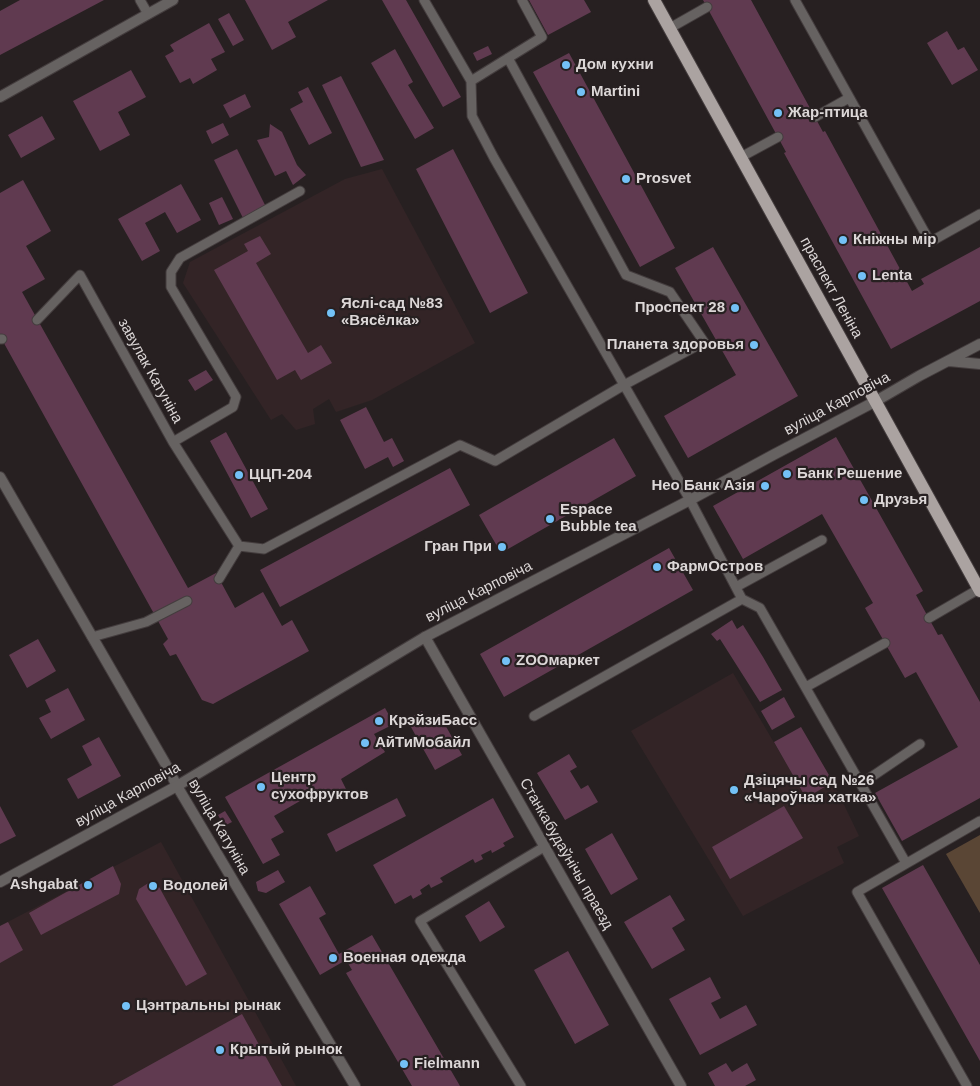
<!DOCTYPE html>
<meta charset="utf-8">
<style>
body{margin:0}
canvas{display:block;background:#272021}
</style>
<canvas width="980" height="1086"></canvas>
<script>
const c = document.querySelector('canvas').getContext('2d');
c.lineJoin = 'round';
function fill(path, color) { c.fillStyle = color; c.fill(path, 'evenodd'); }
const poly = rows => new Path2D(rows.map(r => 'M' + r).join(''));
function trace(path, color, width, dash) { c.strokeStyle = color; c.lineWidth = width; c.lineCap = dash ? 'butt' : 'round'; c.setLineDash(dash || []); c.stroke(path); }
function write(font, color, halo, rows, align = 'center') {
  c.font = font + ' Arial,sans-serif'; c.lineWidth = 4.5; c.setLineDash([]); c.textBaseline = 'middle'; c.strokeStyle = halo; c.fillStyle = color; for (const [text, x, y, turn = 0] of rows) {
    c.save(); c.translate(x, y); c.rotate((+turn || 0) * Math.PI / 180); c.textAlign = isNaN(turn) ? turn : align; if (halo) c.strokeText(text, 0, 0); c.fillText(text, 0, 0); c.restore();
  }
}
fill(poly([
 [382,169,475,343,372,400,336,412,329,399,313,409,315,424,296,430,282,414,271,420,183,283,190,262,345,179],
 [733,673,806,797,833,782,859,836,837,847,844,863,743,916,631,731],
 [161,842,296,1086,0,1086,0,926]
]), '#332426');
fill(poly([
 [980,835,980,913,946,854]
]), '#5a4635');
fill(poly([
 [20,0,104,0,0,55,0,11],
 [245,0,328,0,288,22,296,37,272,50],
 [382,0,406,0,461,97,443,107],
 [529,0,584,0,591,12,548,35],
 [703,0,751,0,823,132,825,131,912,291,924,284,921,279,980,247,980,301,891,349,784,153,786,152],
 [229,13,244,40,233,46,218,19],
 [209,23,225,52,211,59,217,70,193,84,190,78,180,83,165,56,174,51,170,45],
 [947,31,958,50,964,47,978,70,952,85,927,43],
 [488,46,492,54,477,61,473,53],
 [395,49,413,82,408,85,434,128,415,139,371,63],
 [569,53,675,248,640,267,533,72],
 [131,70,146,97,118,112,130,135,100,151,73,101],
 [341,76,384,160,361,167,322,85],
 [308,87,332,133,309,145,290,109,303,102,298,92],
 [245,94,251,107,230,118,223,105],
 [42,116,55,139,21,158,8,135],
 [223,123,229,135,212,144,206,131],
 [270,124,282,132,297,165,306,175,293,185,286,171,275,176,257,140,269,137],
 [237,149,267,209,244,220,214,160],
 [453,149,528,293,490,313,416,169],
 [23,180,51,231,26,246,45,279,22,292,188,588,216,573,235,608,263,592,282,626,292,620,309,651,213,704,202,700,176,654,170,656,163,644,168,639,0,336,0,193],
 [181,184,201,220,177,233,165,212,145,223,160,251,142,261,118,219],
 [222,197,233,219,219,225,209,203],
 [260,236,271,254,256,263,308,353,321,345,332,363,301,380,295,370,277,380,214,270,248,251,244,244],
 [713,247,798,396,688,458,664,416,736,375,675,268],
 [206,370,213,380,195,391,188,380],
 [366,407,384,442,392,438,404,461,393,467,388,457,365,469,340,420],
 [226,432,268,509,251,518,210,441],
 [836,437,923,591,916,595,938,635,942,634,980,702,980,798,902,841,875,793,958,747,916,672,905,678,865,608,873,603,822,514,743,559,713,506],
 [614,438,636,476,501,553,479,515],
 [450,468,470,505,280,607,260,570],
 [669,548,693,590,504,697,480,654],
 [732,620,737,629,743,625,763,657,782,690,760,702,720,639,717,641,711,634],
 [38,639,56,671,27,688,9,655],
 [68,688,85,720,51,739,39,718,51,712,45,700],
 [784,697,795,717,772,730,761,711],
 [385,708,394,724,374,734,385,752,341,779,346,789,324,801,319,790,274,816,284,832,271,839,280,855,263,864,225,797],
 [422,711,428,721,439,714,462,755,435,770,407,720],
 [801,727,833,782,806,798,774,742],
 [99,737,121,776,78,799,67,779,92,765,82,746],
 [569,754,577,767,570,771,581,789,588,785,598,802,565,820,537,773],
 [397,798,406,816,336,852,327,834],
 [493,798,514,837,503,843,505,846,492,853,491,850,481,855,483,859,475,863,473,859,440,878,443,882,431,888,429,884,420,890,422,894,413,899,411,895,395,904,373,865],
 [0,806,16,836,0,844],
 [784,806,803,838,730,879,712,847],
 [225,811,232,822,224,826,218,815],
 [612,833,638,879,611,895,585,849],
 [923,865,980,965,980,1061,882,888],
 [113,866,121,884,119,894,41,935,29,913],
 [278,870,285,882,266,893,258,891,256,882],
 [150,882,158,885,207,974,186,986,136,899,139,889],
 [310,886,326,914,319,918,339,954,372,935,460,1086,412,1086,346,973,352,970,346,960,320,975,279,904],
 [670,895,685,920,672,928,685,950,652,969,624,922],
 [489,901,505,927,480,942,465,916],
 [8,922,23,950,0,963,0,926],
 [568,951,609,1025,575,1044,534,970],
 [710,977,721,998,711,1003,720,1019,746,1005,757,1025,700,1055,669,999],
 [242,1014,282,1086,112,1086],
 [726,1063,732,1072,747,1063,756,1080,745,1086,715,1086,708,1073]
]), '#603a50');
const service = poly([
 [140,0,148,14],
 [424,0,471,81,472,116,494,158,690,500,742,599,760,608,906,863],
 [795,0,930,242,980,214],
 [670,28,707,7],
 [471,81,542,37,522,0],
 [815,117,849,98],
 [741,157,778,137],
 [37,320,80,275,173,442,239,546,264,549,460,445,495,461,624,385,704,342,670,292,626,275,508,58],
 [0,339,2,339],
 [173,442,233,407,236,397,171,287,171,272,180,258,300,191],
 [219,579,239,546],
 [736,587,822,540],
 [929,618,979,589],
 [92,637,146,622,187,601],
 [806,687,885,643],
 [534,716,742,599],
 [861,784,920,744],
 [521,1086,420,921,544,847],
 [967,1086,857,892,980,821]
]);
const minor = poly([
 [0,477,165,763,177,786,355,1086],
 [425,637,681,1086]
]);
const tertiary = poly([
 [0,97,173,0],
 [949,361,980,364],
 [0,882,177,786,425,637,690,500,773,455,876,401,919,376,980,344]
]);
const primary = poly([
 [654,0,980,591]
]);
trace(service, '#443d3e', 11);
trace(minor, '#443d3e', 12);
trace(tertiary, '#443d3e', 12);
trace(primary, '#443d3e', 14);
trace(service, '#666261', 9);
trace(minor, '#666261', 10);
trace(tertiary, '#666261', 10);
trace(primary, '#aba3a1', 12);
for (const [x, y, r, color] of [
 [566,65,5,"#73c1f6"],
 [581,92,5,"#73c1f6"],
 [778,113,5,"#73c1f6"],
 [626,179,5,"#73c1f6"],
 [843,240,5,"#73c1f6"],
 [862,276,5,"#73c1f6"],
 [735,308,5,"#73c1f6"],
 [331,313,5,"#73c1f6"],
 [754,345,5,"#73c1f6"],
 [787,474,5,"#73c1f6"],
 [239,475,5,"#73c1f6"],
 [765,486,5,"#73c1f6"],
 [864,500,5,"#73c1f6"],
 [550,519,5,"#73c1f6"],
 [502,547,5,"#73c1f6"],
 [657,567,5,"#73c1f6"],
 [506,661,5,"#73c1f6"],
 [379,721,5,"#73c1f6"],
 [365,743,5,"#73c1f6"],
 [261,787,5,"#73c1f6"],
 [734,790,5,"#73c1f6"],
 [88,885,5,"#73c1f6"],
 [153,886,5,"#73c1f6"],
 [333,958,5,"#73c1f6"],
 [126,1006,5,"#73c1f6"],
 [220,1050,5,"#73c1f6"],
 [404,1064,5,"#73c1f6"]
]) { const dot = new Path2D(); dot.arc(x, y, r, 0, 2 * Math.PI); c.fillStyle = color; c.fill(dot); trace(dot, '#272021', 2); }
write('bold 15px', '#dcd7d7', '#272021', [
 ["Дом кухни",576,65],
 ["Martini",591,92],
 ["Жар-птица",788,113],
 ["Prosvet",636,179],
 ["Кніжны мір",853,240],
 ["Lenta",872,276],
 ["Яслі-сад №83",341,304],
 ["«Вясёлка»",341,321],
 ["Проспект 28",725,308,"right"],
 ["Планета здоровья",744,345,"right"],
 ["Банк Решение",797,474],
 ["ЦЦП-204",249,475],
 ["Нео Банк Азія",755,486,"right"],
 ["Друзья",874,500],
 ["Espace",560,510],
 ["Bubble tea",560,527],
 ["Гран При",492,547,"right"],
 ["ФармОстров",667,567],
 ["ZOOмаркет",516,661],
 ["КрэйзиБасс",389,721],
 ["АйТиМобайл",375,743],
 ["Центр",271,778],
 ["сухофруктов",271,795],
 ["Дзіцячы сад №26",744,781],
 ["«Чароўная хатка»",744,798],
 ["Ashgabat",78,885,"right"],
 ["Водолей",163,886],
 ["Военная одежда",343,958],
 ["Цэнтральны рынак",136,1006],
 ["Крытый рынок",230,1050],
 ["Fielmann",414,1064]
], 'left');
write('15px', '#dcd7d7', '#272021', [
 ["праспект Леніна",831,288,61],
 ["завулак Катуніна",150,371,61],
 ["вуліца Карповіча",837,404,-28],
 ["вуліца Карповіча",479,592,-27],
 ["вуліца Карповіча",128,795,-29],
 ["вуліца Катуніна",219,827,60],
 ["Станкабудаўнічы праезд",566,854,60]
]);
</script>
